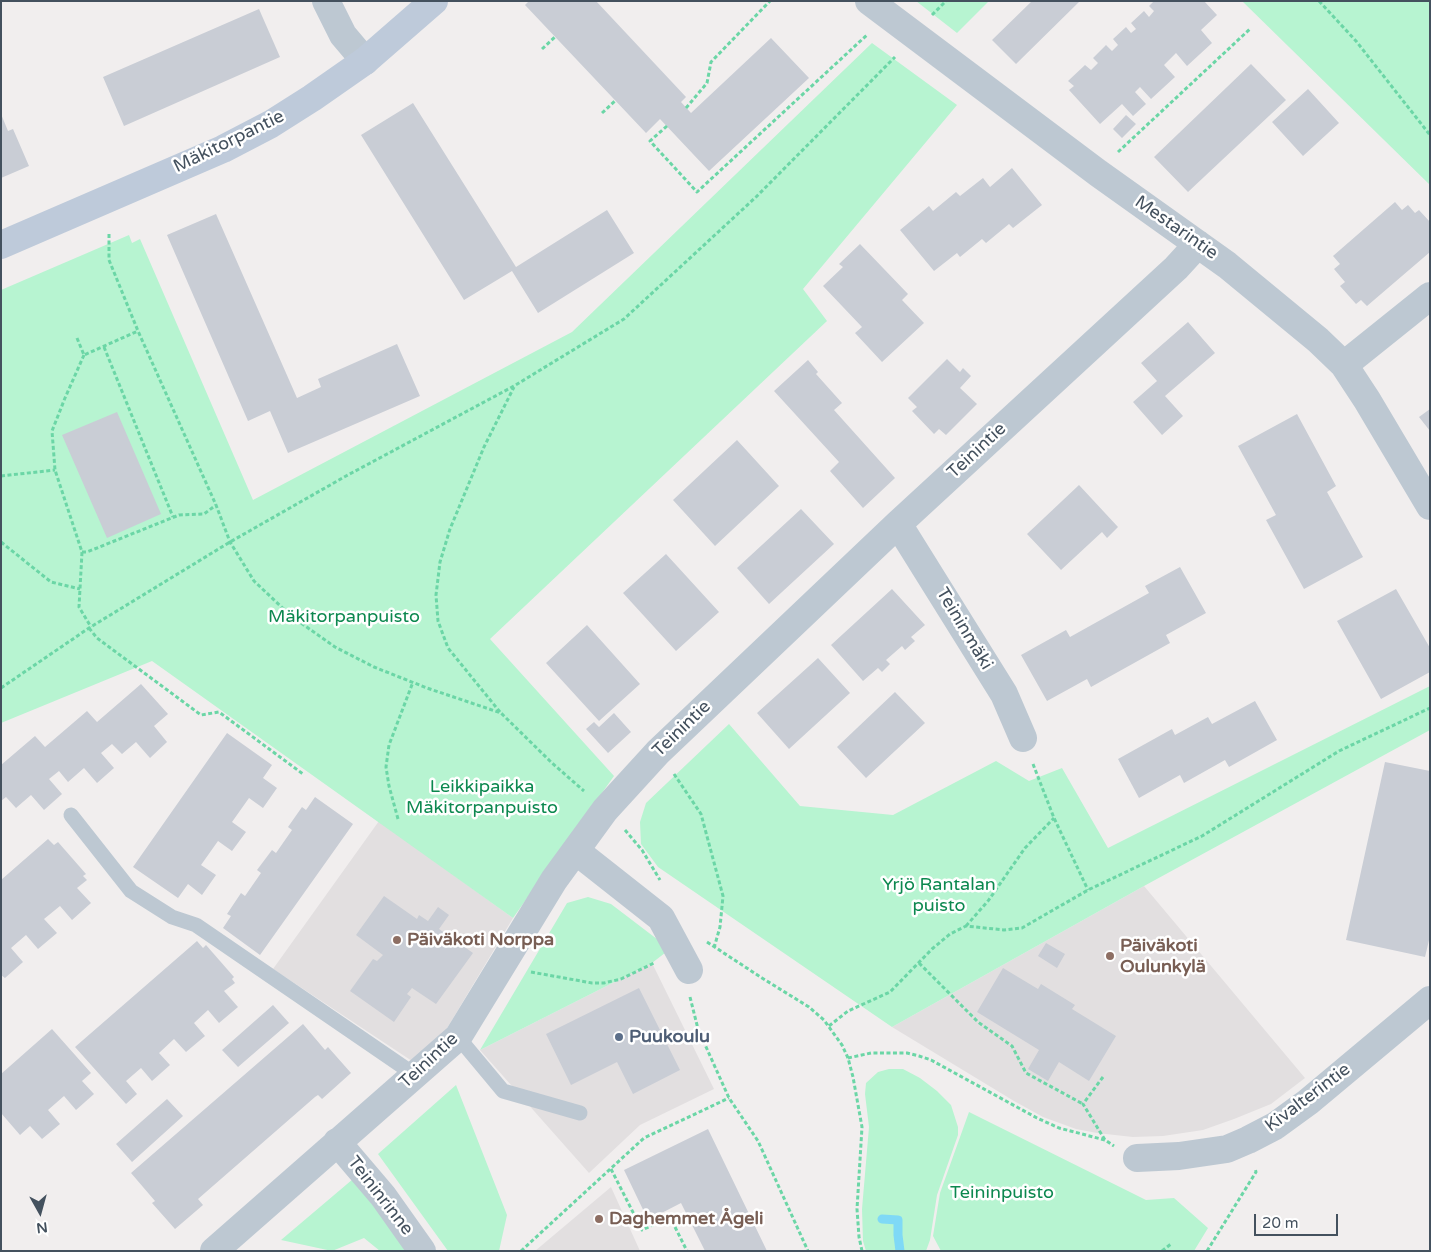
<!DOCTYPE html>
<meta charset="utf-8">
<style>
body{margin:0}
#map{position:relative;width:1431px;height:1252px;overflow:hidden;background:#f1eeee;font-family:"Varela Round",sans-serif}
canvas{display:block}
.frame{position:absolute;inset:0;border:2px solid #44515e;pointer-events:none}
.north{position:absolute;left:15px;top:1187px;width:50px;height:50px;-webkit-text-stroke:4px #fff;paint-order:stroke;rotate:173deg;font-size:14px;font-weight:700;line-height:20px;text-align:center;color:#44515e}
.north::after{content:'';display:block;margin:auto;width:18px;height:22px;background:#44515e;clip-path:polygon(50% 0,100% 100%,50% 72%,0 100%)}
.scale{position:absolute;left:1254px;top:1214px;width:84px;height:22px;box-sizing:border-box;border:2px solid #44515e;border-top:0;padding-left:6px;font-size:15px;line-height:18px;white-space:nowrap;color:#44515e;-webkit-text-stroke:4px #fff;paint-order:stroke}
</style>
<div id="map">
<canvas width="1431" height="1252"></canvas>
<div class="frame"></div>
<div class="north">N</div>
<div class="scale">20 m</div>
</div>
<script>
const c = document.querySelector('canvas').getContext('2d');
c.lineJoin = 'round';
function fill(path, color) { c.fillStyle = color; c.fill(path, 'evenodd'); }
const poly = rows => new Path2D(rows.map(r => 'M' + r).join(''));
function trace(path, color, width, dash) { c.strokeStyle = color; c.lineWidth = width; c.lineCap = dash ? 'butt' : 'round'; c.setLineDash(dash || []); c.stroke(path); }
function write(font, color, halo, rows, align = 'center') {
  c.font = font + ' "Varela Round",sans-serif'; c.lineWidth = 5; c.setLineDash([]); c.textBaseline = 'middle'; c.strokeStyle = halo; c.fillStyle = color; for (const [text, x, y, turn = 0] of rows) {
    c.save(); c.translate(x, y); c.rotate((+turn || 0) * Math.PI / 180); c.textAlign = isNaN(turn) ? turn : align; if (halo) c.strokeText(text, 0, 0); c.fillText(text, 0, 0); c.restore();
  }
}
fill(poly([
 [379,821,513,918,443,1035,412,1061,273,969],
 [1144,886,1305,1078,1271,1104,1234,1119,1203,1130,1163,1136,1133,1137,1097,1133,1076,1129,1043,1117,1014,1101,892,1027],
 [652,963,714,1089,640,1125,589,1173,480,1050],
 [611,1187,640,1251,535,1251]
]), '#e2dfe0');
fill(poly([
 [916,1,989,1,957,33],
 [1242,1,1430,1,1430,185],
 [872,43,957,105,803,289,827,321,490,639,614,776,513,918,152,661,1,723,1,290,129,235,132,243,140,239,253,500,572,332],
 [1430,686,1430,730,1144,886,892,1027,658,867,641,844,640,822,646,803,729,724,800,806,893,815,996,761,1029,781,1062,768,1108,848],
 [588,897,611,904,670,949,652,963,480,1050,567,903],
 [889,1069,903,1069,920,1078,937,1091,951,1105,958,1127,958,1135,937,1195,930,1240,926,1251,866,1251,863,1241,862,1209,869,1127,865,1094,866,1083,878,1072],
 [456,1085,507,1215,499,1251,448,1251,378,1154],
 [969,1112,1146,1200,1174,1198,1208,1228,1194,1251,941,1251,933,1236,940,1193],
 [353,1179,408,1251,380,1251,364,1238,332,1251,281,1240]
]), '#b7f4d1');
trace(poly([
 [882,1219,898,1220,898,1235,900,1251]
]), '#7fd9f6', 9);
fill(poly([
 [529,1,596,1,686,97,681,102,691,113,771,38,809,78,709,171,660,119,646,133,525,5],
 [1032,1,1079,2,1016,64,992,40],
 [1154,1,1204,1,1217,15,1201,30,1212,43,1187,66,1176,53,1164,65,1175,77,1151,99,1140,87,1135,92,1146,104,1133,116,1122,104,1100,124,1069,90,1074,86,1068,81,1085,65,1091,70,1098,63,1093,58,1106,45,1112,51,1118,45,1113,39,1126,27,1131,33,1136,29,1131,23,1144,11,1149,17,1154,11,1149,6],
 [259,9,280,57,124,126,103,77],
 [1251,64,1286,100,1188,192,1154,157],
 [1308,89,1339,123,1303,156,1272,122],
 [413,103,516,267,607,210,634,253,538,313,512,271,464,300,361,135],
 [1,114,8,131,13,129,29,166,1,178],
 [1126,115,1136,124,1122,138,1113,129],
 [1012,168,1042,205,1013,228,1009,224,986,243,982,239,960,257,957,253,934,271,900,230,929,206,933,211,956,192,960,196,983,178,990,187],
 [1395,202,1402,210,1408,205,1415,213,1419,210,1430,222,1430,252,1367,306,1361,300,1356,304,1340,286,1345,282,1334,269,1340,264,1333,256],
 [216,214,297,398,321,387,318,379,397,344,420,396,288,453,270,411,248,421,167,235],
 [860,244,908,294,902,300,924,323,882,362,855,333,862,327,823,286,843,267,839,264],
 [1188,322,1215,353,1165,396,1183,416,1162,435,1133,402,1157,381,1141,363],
 [947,359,960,372,963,368,971,376,960,388,977,404,946,435,939,429,934,434,912,411,917,407,908,398],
 [808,360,818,372,816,374,842,403,834,410,895,478,863,508,830,471,839,462,774,391],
 [1430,409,1430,431,1419,417],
 [117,412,161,514,107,538,62,435],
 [1297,414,1336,486,1327,492,1363,557,1304,589,1266,520,1276,515,1238,446],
 [737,440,779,486,715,546,673,500],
 [1079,485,1118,527,1107,538,1102,532,1061,570,1027,534],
 [801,509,834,544,769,604,737,568],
 [666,554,719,612,676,651,623,593],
 [1180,567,1206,613,1166,635,1170,643,1091,687,1087,679,1047,701,1021,655,1066,630,1070,637,1149,593,1145,586],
 [892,589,925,625,911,637,915,641,905,650,902,646,886,660,890,664,882,672,878,668,863,681,831,645],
 [1396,589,1430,648,1430,672,1381,699,1337,621],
 [587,625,640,684,599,721,546,663],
 [818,658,850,693,789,749,757,713],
 [141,684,168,714,154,726,167,742,150,758,136,742,122,754,112,744,101,753,114,768,97,783,84,768,68,782,59,771,49,779,62,794,44,810,31,795,16,808,6,797,1,801,1,765,35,736,45,747,87,711,97,722],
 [895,692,925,723,866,778,837,747],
 [1255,701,1277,740,1229,767,1225,760,1184,783,1180,775,1139,798,1118,759,1172,729,1175,735,1208,717,1212,724],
 [614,713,631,732,608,753,586,729,594,722,599,727],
 [227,733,272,765,263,778,277,788,263,808,249,798,232,822,246,832,232,851,218,841,201,865,216,875,202,895,188,884,178,898,133,867],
 [1385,762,1430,771,1430,936,1425,957,1346,940],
 [315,797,353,824,260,955,223,928,231,916,227,914,241,893,245,896,261,873,257,870,272,850,276,853,292,830,288,827,302,807,306,810],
 [48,839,54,845,58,842,86,874,83,876,87,880,77,888,91,903,72,920,60,906,44,919,57,933,38,949,26,935,11,948,23,962,5,978,1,975,1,880],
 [384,896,417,919,419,915,428,921,438,907,449,915,439,929,473,953,436,1004,412,988,407,994,411,997,394,1022,350,991,373,959,377,961,383,955,356,935],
 [197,941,203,948,206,945,234,977,232,979,235,983,224,991,238,1007,219,1023,208,1010,194,1023,205,1036,186,1052,174,1039,159,1053,170,1065,152,1081,141,1068,126,1081,137,1094,126,1104,75,1047],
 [1046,943,1065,954,1057,968,1038,956],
 [1003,968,1038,989,1041,984,1075,1005,1072,1009,1116,1036,1089,1081,1059,1062,1048,1081,1028,1069,1039,1050,977,1012],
 [639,988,680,1070,633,1094,617,1062,571,1085,546,1034],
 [273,1005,289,1023,238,1067,222,1050],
 [303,1024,325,1050,328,1047,351,1073,322,1099,318,1095,315,1097,198,1199,203,1205,175,1229,152,1203,155,1201,131,1173],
 [52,1029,91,1073,82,1081,94,1094,76,1110,64,1096,48,1110,60,1124,42,1139,30,1126,20,1135,1,1113,1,1074],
 [167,1099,183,1116,132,1162,116,1144],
 [708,1129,767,1251,705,1251,681,1203,648,1220,624,1170]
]), '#c9cdd5');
trace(poly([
 [1319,1,1356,41,1430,135],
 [932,15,946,1],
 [542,49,555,37],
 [686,108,707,83,711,62,770,1],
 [602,113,615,101],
 [667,126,650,141,697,192,868,34],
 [1118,152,1251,28],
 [109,234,109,260,138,331,216,505,230,542,254,581,291,616,335,647,374,667,427,688,501,713,552,763,584,791],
 [77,338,84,355,138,331],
 [104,347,173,517],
 [84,355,65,398,52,431,55,470,82,552,79,607,91,627],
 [1,476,55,470],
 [1,542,51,582,80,589],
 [82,552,87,552,179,515,204,514,216,505],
 [89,628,97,638,201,715,219,712,303,774],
 [1,688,89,628,230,542,346,476,514,386,624,319,756,197,895,57],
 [500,712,448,648,438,621,436,595,440,562,450,529,484,447,514,387],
 [1033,764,1054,818,1088,890],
 [674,774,701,814,723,896,720,927,714,948],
 [398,819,389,786,386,767,389,745,413,682],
 [625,830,642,850,660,880],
 [966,926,988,901,1025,848,1054,818],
 [707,942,762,978,809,1007,824,1020,842,1045,848,1058,853,1077,862,1127,857,1209,859,1237,862,1251],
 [919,963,978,1022,1012,1046,1026,1073,1083,1104],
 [531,972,592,983,604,983,621,979,654,963],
 [690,997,698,1029,729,1098,758,1141,808,1251],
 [829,1026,848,1011,890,992,932,949,950,934,966,926,1004,930,1022,928,1088,890,1202,836,1339,751,1430,708],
 [848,1058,871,1053,907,1053,919,1056,931,1060,1037,1118,1059,1128,1105,1140,1114,1146],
 [1103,1077,1083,1104,1105,1140],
 [611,1169,642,1230,670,1217,687,1251],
 [521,1251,644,1138,729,1098],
 [1162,1251,1171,1244],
 [1207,1251,1256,1172,1255,1168]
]), '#6bd6a6', 3, [4, 2.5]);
trace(poly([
 [71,815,131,891,172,917,196,925,415,1075],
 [458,1037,503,1091,580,1113]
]), '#bdc8d2', 15);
trace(poly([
 [326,1,343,35,365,61],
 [869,1,1098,173,1227,265,1318,340,1344,365,1367,400,1430,506],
 [1344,365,1430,296],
 [898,524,1004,694,1023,738],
 [576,851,661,918,689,970],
 [337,1142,383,1196,422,1251],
 [1137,1158,1179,1156,1227,1149,1248,1140,1275,1126,1308,1102,1430,1000],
 [214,1251,458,1037,554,880,605,810,658,752,898,524,1176,268,1198,244]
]), '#bdc8d2', 28);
trace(poly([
 [1,245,223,149,271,124,312,98,365,61,434,1]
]), '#becada', 28);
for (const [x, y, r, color] of [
 [397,940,5,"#8d6e63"],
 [1110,956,5,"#8d6e63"],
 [619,1037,5,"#5c6f8a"],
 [599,1219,5,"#8d6e63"]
]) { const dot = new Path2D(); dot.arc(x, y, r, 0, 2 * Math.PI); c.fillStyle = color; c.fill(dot); trace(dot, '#fff', 2); }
write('18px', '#44515e', '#fff', [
 ["Mäkitorpantie",229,142,-26],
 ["Mestarintie",1176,228,35],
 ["Teinintie",977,451,-43],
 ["Teininmäki",964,629,59],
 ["Teinintie",682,729,-44],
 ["Teinintie",429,1061,-43],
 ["Kivalterintie",1308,1098,-37],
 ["Teininrinne",380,1196,52]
]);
write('18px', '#0c884f', '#fff', [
 ["Mäkitorpanpuisto",344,617],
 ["Leikkipaikka",482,787],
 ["Mäkitorpanpuisto",482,808],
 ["Yrjö Rantalan",939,885],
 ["puisto",939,906],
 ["Teininpuisto",1002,1193]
]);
write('bold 18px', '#785e54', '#fff', [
 ["Päiväkoti Norppa",407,940],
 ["Päiväkoti",1120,946],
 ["Oulunkylä",1120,967],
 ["Daghemmet Ågeli",609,1219]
], 'left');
write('bold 18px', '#4e5e75', '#fff', [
 ["Puukoulu",629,1037]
], 'left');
</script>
